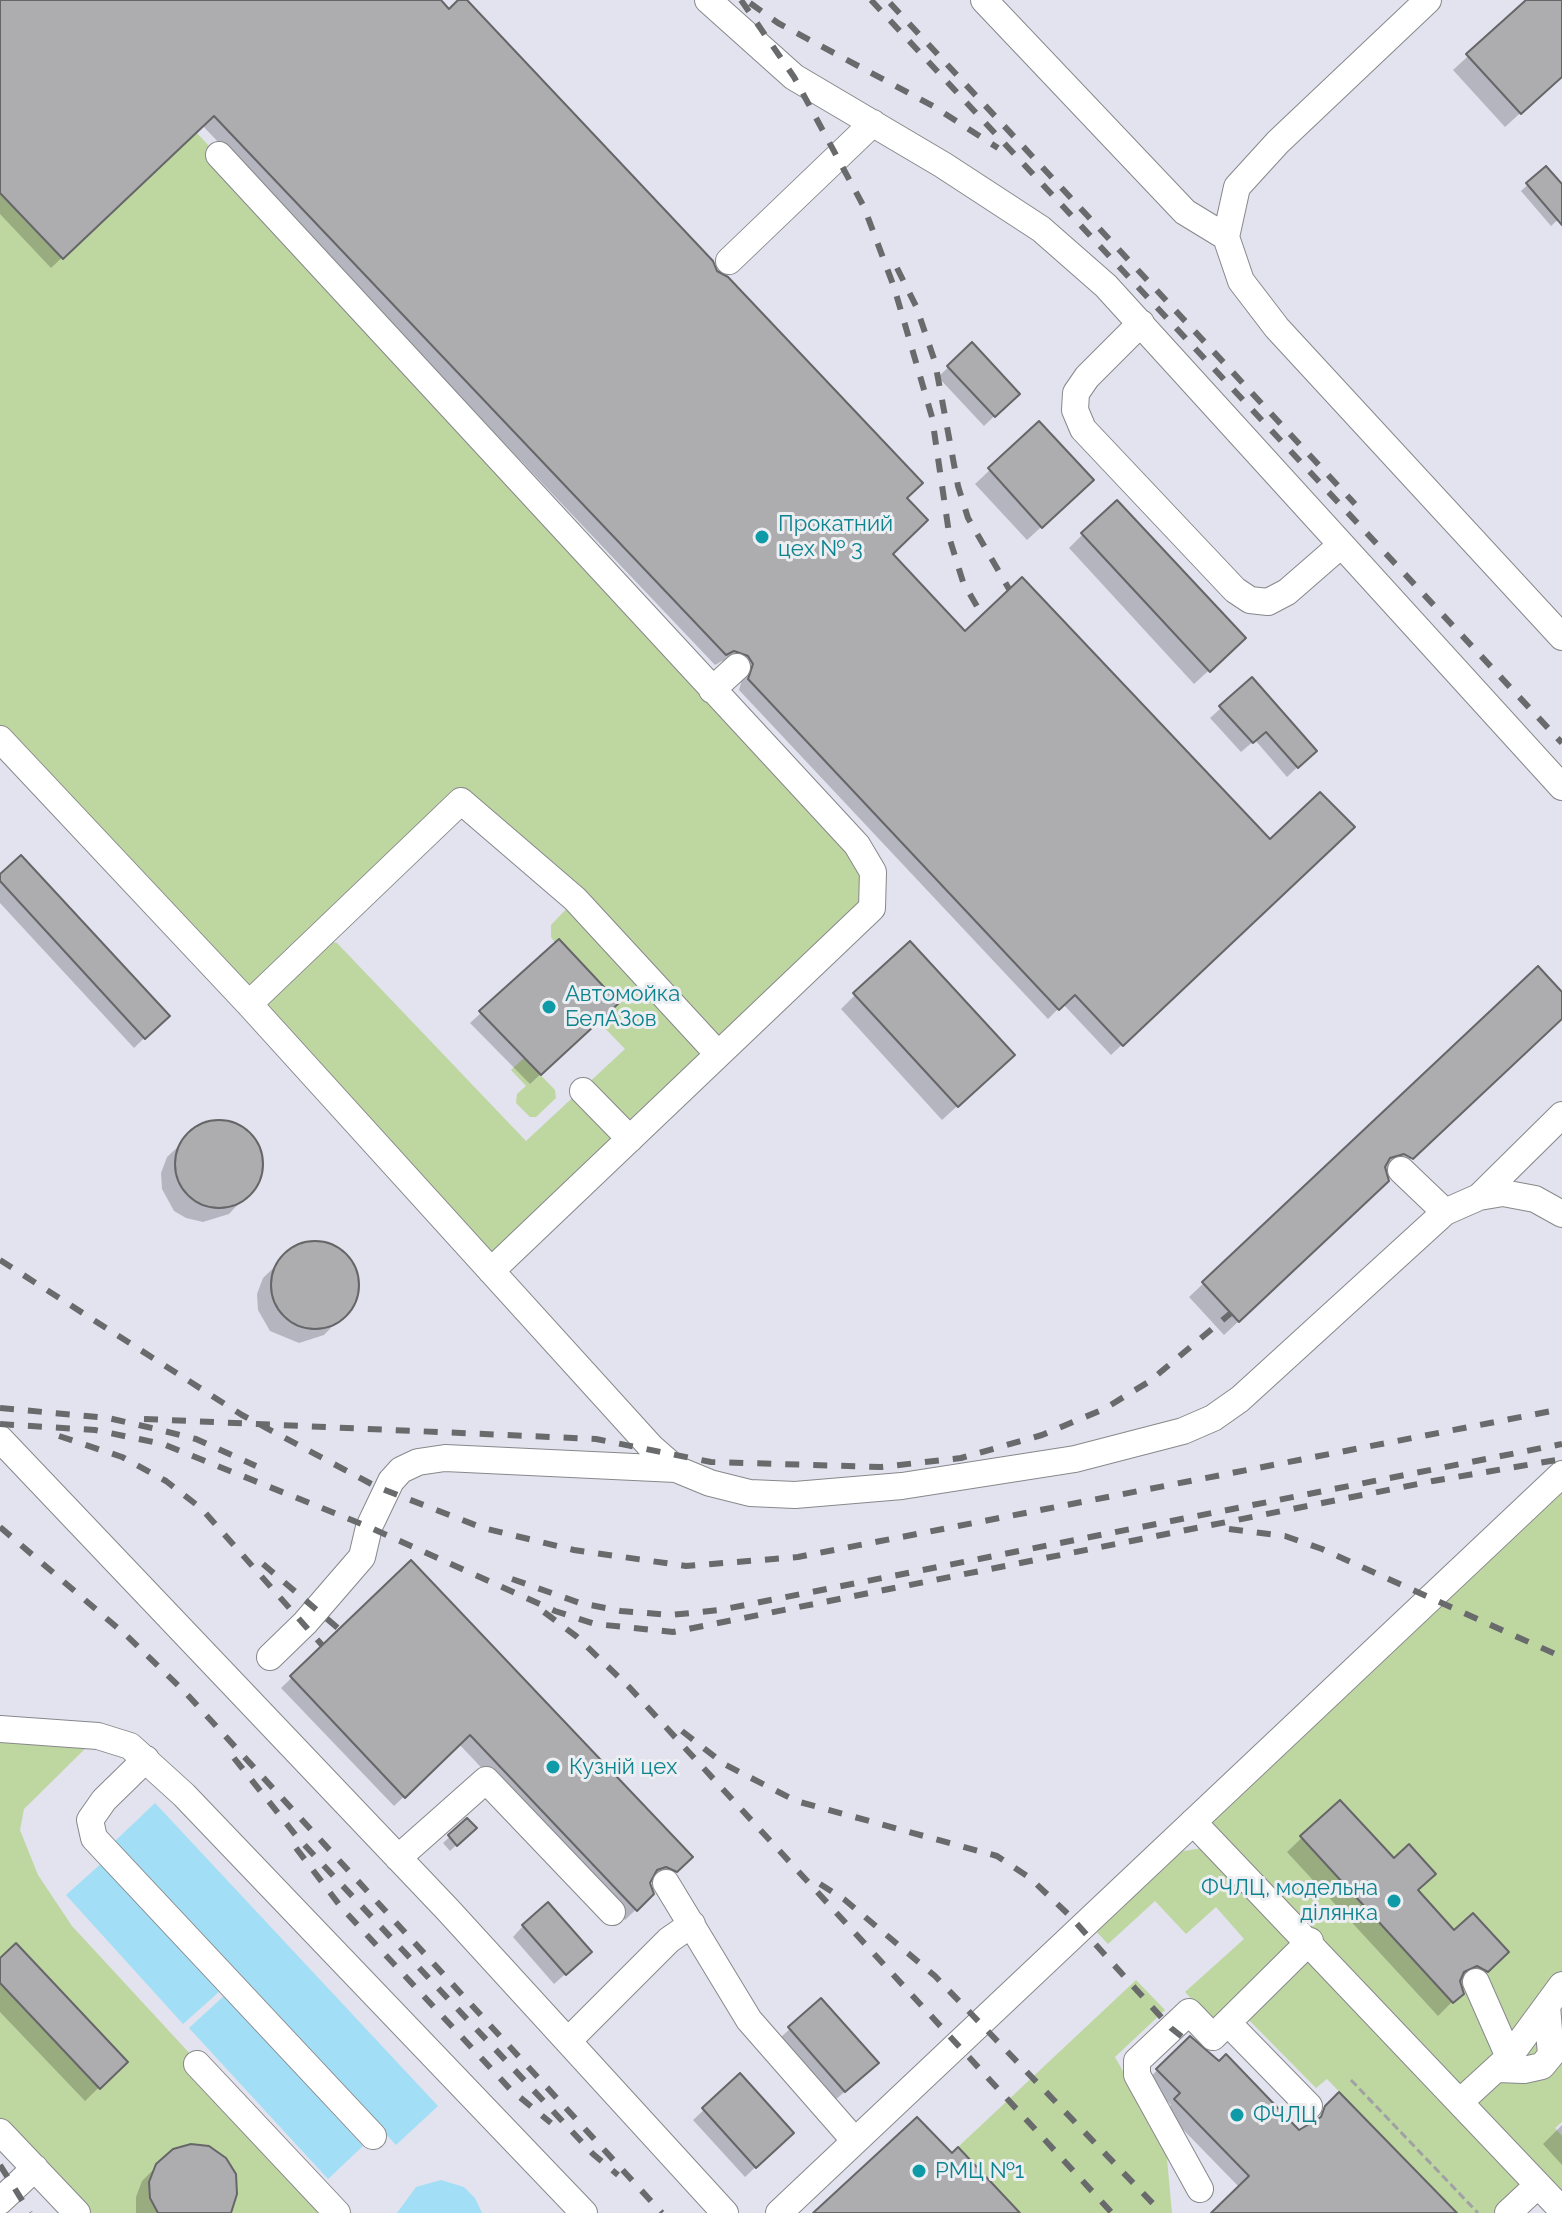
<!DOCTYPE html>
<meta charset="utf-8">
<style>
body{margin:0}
canvas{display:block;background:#edeef1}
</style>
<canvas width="1562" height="2213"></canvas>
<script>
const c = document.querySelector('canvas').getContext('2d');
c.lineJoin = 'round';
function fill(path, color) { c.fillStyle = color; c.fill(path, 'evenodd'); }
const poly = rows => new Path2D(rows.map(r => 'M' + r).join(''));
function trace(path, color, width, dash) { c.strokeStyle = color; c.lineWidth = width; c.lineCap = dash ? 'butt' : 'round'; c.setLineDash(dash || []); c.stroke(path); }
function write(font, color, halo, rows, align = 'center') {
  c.font = font + ' Raleway,sans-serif'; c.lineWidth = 6; c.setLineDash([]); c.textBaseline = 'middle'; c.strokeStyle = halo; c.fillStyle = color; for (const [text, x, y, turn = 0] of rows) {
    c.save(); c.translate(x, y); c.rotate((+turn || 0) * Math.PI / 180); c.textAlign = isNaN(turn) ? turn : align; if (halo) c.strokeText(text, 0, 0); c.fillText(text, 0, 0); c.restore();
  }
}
fill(poly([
 [0,0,1562,0,1562,2213,0,2213]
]), '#e2e3ee');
fill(poly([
 [196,132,856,845,872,908,491,1271,0,739,0,193,63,259],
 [461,801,575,900,551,925,551,937,555,943,559,940,619,1003,599,1022,625,1049,526,1141,337,943,329,941],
 [524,1058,555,1090,556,1098,536,1117,530,1117,516,1103,517,1094,526,1086,511,1070],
 [1562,1474,1562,2122,1555,2128,1562,2136,1562,2211,1193,1822],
 [0,1729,98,1736,24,1809,20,1830,38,1875,72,1926,337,2213,77,2213,0,2132],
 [1203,1848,1293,1942,1216,2025,1185,1992,1244,1939,1216,1907,1186,1934,1155,1901,1108,1944,1092,1927,1177,1852],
 [1312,1961,1526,2187,1498,2213,1457,2213,1327,2079,1316,2088,1244,2015,1297,1963],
 [1136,1980,1165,2010,1115,2057,1166,2148,1172,2213,1020,2213,958,2147]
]), '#bed7a1');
fill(poly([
 [155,1803,438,2106,396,2145,113,1843],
 [104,1861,220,1991,183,2024,66,1895],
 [225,1995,363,2146,328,2179,189,2028],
 [441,2180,464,2187,475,2198,482,2213,397,2213,416,2187]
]), '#a2dff6');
fill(poly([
 [0,0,438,0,449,12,464,0,715,273,904,498,890,554,965,634,1270,842,1352,827,1111,1055,1063,1004,1048,1019,739,690,743,676,738,666,722,661,715,665,202,125,51,268,0,214],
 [1529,0,1562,0,1562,75,1505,127,1453,70],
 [1546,168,1562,187,1562,216,1551,226,1521,191],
 [972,345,1017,394,984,426,938,377],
 [1039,424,1077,494,1027,540,975,484],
 [1083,534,1229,652,1194,684,1069,548],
 [1252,680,1304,761,1287,777,1255,740,1241,752,1210,718],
 [0,877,167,1016,134,1048,0,903],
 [559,942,606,1014,530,1084,470,1023],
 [1538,969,1562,995,1562,1017,1397,1172,1384,1169,1373,1195,1224,1335,1189,1297],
 [855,995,998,1069,942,1120,841,1009],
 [217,1122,233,1124,250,1135,259,1151,261,1170,256,1185,229,1214,203,1222,186,1218,174,1211,162,1189,161,1173,167,1157,199,1127],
 [313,1242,329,1245,346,1256,355,1272,357,1291,352,1306,324,1335,299,1343,270,1331,258,1310,257,1294,263,1278,295,1247],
 [411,1563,690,1857,665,1881,650,1878,648,1882,652,1894,625,1920,459,1744,394,1806,281,1688],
 [1339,1802,1454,1933,1492,1966,1472,1985,1458,1981,1461,1993,1438,2016,1287,1852],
 [467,1821,474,1828,450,1851,443,1843],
 [523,1926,579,1962,554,1984,513,1937],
 [0,1961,125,2062,85,2101,0,2012],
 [821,2000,866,2073,834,2101,779,2039],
 [1190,2039,1299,2133,1313,2124,1339,2094,1454,2213,1214,2213,1240,2188,1165,2111,1171,2105,1147,2080],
 [740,2076,781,2143,745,2177,693,2120],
 [1562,2125,1562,2165,1543,2144],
 [157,2166,227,2213,136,2213,136,2197,142,2181]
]), '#0003');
const building = poly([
 [0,0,441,0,449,9,458,0,467,0,713,261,717,271,728,277,923,483,907,498,928,520,893,554,965,631,1022,577,1270,839,1320,792,1355,827,1123,1046,1075,995,1059,1010,748,679,753,664,748,656,734,651,726,655,214,116,63,259,0,193,0,0],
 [1526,0,1562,0,1562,77,1521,114,1466,54,1526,0],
 [1546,166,1562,184,1562,225,1526,183,1546,166],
 [972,342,1020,394,995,417,947,366,972,342],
 [1039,421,1094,480,1042,528,988,468,1039,421],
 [1117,500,1246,638,1210,672,1081,533,1117,500],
 [1252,677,1317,751,1298,768,1266,732,1253,743,1219,706,1252,677],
 [21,855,170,1016,145,1039,0,881,0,874,21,855],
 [559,939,619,1003,541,1075,479,1011,559,939],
 [910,941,1015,1055,958,1107,853,993,910,941],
 [1538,966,1562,992,1562,1019,1413,1159,1404,1154,1390,1158,1385,1167,1389,1181,1239,1322,1202,1282,1538,966],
 '175 1164a44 44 0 1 1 88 0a44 44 0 1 1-88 0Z',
 '271 1285a44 44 0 1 1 88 0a44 44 0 1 1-88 0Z',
 [411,1560,693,1857,677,1872,666,1867,657,1870,650,1883,654,1894,637,1911,470,1735,405,1798,290,1676,411,1560],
 [1340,1800,1394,1858,1409,1844,1436,1874,1418,1890,1454,1930,1473,1913,1509,1952,1488,1972,1477,1966,1464,1972,1460,1981,1464,1994,1453,2003,1300,1836,1340,1800],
 [467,1818,477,1828,457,1846,448,1835,467,1818],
 [548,1902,592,1952,566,1975,522,1925,548,1902],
 [16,1943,128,2062,100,2089,0,1983,0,1958,16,1943],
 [821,1998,879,2063,845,2092,788,2027,821,1998],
 [1190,2036,1219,2061,1226,2054,1299,2130,1321,2117,1325,2106,1339,2092,1457,2213,1211,2213,1249,2176,1174,2099,1180,2093,1156,2069,1190,2036],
 [740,2073,794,2133,756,2168,702,2108,740,2073],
 [917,2117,952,2153,958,2147,1020,2213,813,2213,917,2117],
 [191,2144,209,2146,226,2158,236,2174,237,2194,231,2213,158,2213,150,2198,149,2182,156,2164,173,2149,191,2144]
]);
fill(building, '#adadb0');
trace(building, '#666669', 2);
const minor = poly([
 [708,0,794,77,943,165,1041,229,1106,286,1562,787],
 [984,0,1185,212,1226,237],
 [1428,0,1278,142,1237,187,1226,237,1241,281,1277,328,1562,637],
 [219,155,857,845,873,872,872,908,491,1271],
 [729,261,873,123],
 [1141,323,1087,377,1076,393,1075,410,1083,429,1235,590,1250,600,1268,602,1287,592,1341,545],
 [712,690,737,667],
 [0,739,249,1004,651,1447,676,1469,710,1483,750,1493,795,1495,902,1486,1075,1459,1183,1431,1213,1418,1240,1399,1445,1212,1479,1197,1503,1193,1535,1199,1562,1214],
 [249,1004,461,801,575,899,718,1054],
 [583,1091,630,1139],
 [1401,1170,1445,1212],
 [1479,1197,1562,1115],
 [0,1439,448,1910,725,2213],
 [270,1657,305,1623,362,1557,369,1527,391,1481,401,1470,418,1462,445,1458,676,1469],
 [0,1729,98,1736,130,1746,184,1795,584,2213],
 [146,1759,104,1800,90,1820,94,1838,373,2136],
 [1193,1822,1562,2210],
 [398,1858,486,1780,612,1912],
 [666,1883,749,2020,855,2141],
 [1476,1982,1509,2057],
 [1228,2023,1309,2106],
 [568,2041,669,1940,692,1924],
 [197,2064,337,2213],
 [1497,2069,1524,2070,1542,2066,1551,2055,1547,2006],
 [1461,2101,1509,2057,1562,1985],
 [0,2132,77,2213],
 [1200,2189,1137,2075,1137,2061,1189,2012,1213,2037,1310,1941],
 [0,2201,35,2168],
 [779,2213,1562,1474],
 [1508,2213,1538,2185]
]);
trace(minor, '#87888b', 28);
trace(poly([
 [1351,2080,1478,2213]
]), '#a0a1a3', 3, [8, 4]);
trace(minor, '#fff', 26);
trace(poly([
 [741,0,794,77,864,207,894,287,932,417,950,540,963,582,982,615],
 [871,0,1562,743],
 [750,3,778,23,933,106,998,148],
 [890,3,1355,504],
 [897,268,916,306,935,362,958,486,968,518,1009,589],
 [0,1260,242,1415,377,1487,483,1528,574,1550,686,1566,798,1557,1562,1409],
 [0,1408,108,1418,156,1429,196,1439,256,1466],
 [144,1419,596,1439,711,1462,881,1467,961,1458,1042,1435,1104,1409,1150,1381,1231,1313],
 [0,1424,95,1430,163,1444,369,1527,555,1611,595,1624,673,1632,1433,1481,1562,1459],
 [59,1436,122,1457,166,1481,202,1509,322,1645],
 [0,1527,127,1636,184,1691,662,2213],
 [1229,1529,1285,1536,1322,1549,1562,1657],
 [263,1564,339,1629],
 [512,1579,580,1603,621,1611,671,1615,720,1610,1562,1444],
 [544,1612,576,1636,630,1688,1112,2213],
 [682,1731,724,1764,796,1801,997,1856,1030,1878,1068,1914,1171,2028,1186,2040],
 [234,1758,298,1838,593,2154,618,2175],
 [296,1848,341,1907,510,2089,551,2123],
 [820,1884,845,1900,935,1976,1162,2213],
 [0,2165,30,2213]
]), '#696a6c', 6, [14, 14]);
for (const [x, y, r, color] of [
 [762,537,8,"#0f9aa8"],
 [549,1007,8,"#0f9aa8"],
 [553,1767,8,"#0f9aa8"],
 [1394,1901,8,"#0f9aa8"],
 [1237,2115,8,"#0f9aa8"],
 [919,2171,8,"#0f9aa8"]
]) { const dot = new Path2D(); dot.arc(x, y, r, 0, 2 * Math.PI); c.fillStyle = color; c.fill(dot); trace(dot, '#edeef1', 3); }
write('22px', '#0d838f', '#edeef1', [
 ["Прокатний",778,524],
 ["цех № 3",778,549],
 ["Автомойка",565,994],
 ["БелАЗов",565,1019],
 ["Кузній цех",569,1767],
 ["ФЧЛЦ, модельна",1378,1888,"right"],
 ["ділянка",1378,1913,"right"],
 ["ФЧЛЦ",1253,2115],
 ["РМЦ №1",935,2171]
], 'left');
</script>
